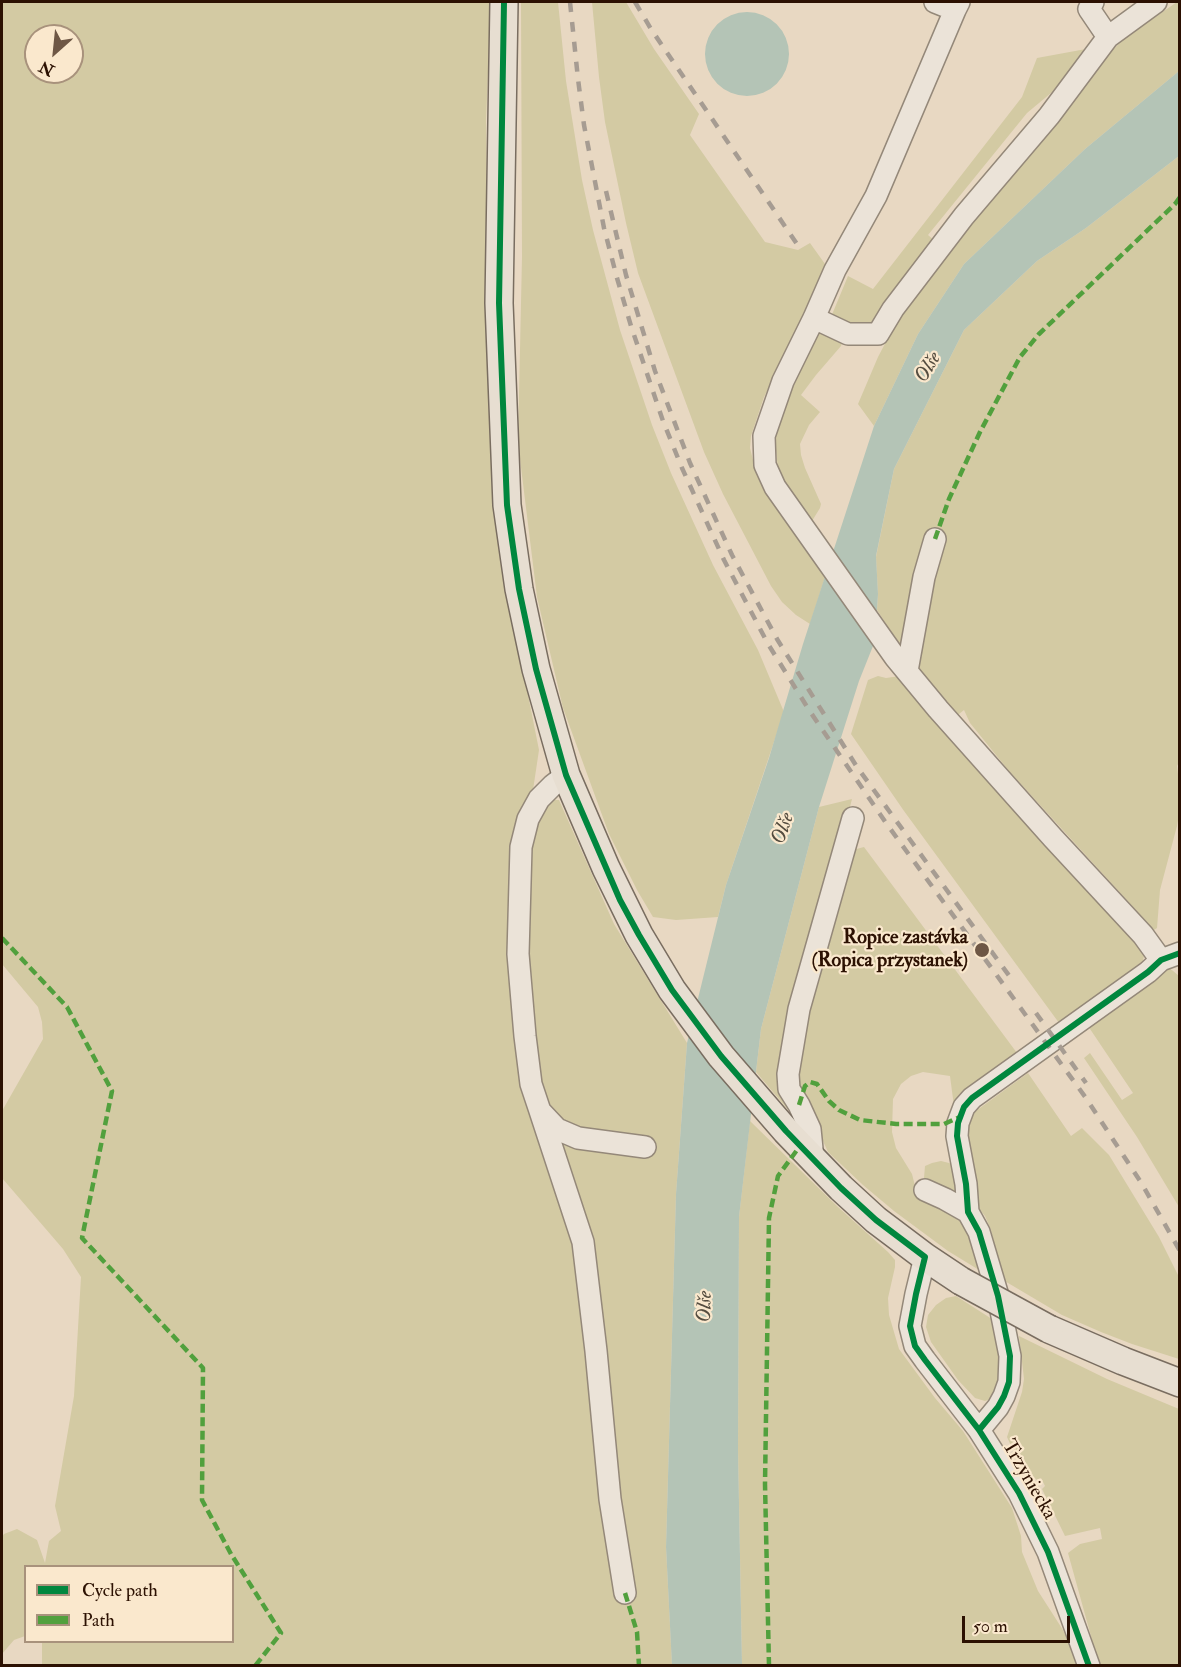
<!DOCTYPE html>
<meta charset="utf-8">
<style>
body{margin:0}
#map{position:relative;width:1181px;height:1667px;overflow:hidden;background:#e8d8c2;font-family:"IM FELL Double Pica",serif}
canvas{display:block}
.frame{position:absolute;inset:0;border:3px solid #2c1102;pointer-events:none}
.legend{position:absolute;left:24px;top:1565px;width:210px;height:78px;box-sizing:border-box;background:#fae8cd;border:2px solid #a8927c;margin:0;padding:8px 10px;list-style:none;font-size:18px;color:#2c1102}
.legend li{display:flex;align-items:center;gap:12px;height:30px}
.legend b{width:30px;border:2px solid #a8927c}
.north{position:absolute;left:24px;top:24px;width:60px;height:60px;box-sizing:border-box;background:#fae8cd;border:2px solid #a8927c;border-radius:50%;rotate:207deg;font-size:16px;font-weight:700;line-height:24px;text-align:center;color:#2c1102}
.north::after{content:'';display:block;margin:auto;width:21px;height:27px;background:#6e5745;clip-path:polygon(50% 0,100% 100%,50% 72%,0 100%)}
.scale{position:absolute;left:962px;top:1616px;width:108px;height:27px;box-sizing:border-box;border:3px solid #2c1102;border-top:0;padding-left:8px;font-size:18px;line-height:21px;white-space:nowrap;color:#2c1102;-webkit-text-stroke:4px #fae8cd;paint-order:stroke}
</style>
<div id="map">
<canvas width="1181" height="1667"></canvas>
<div class="frame"></div>
<ul class="legend">
<li><b style="height:8px;background:#00873e"></b>Cycle path</li>
<li><b style="height:8px;background:#51a03d"></b>Path</li>
</ul>
<div class="north">N</div>
<div class="scale">50 m</div>
</div>
<script>
const c = document.querySelector('canvas').getContext('2d');
c.lineJoin = 'round';
function fill(path, color) { c.fillStyle = color; c.fill(path, 'evenodd'); }
const poly = rows => new Path2D(rows.map(r => 'M' + r).join(''));
function trace(path, color, width, dash) { c.strokeStyle = color; c.lineWidth = width; c.lineCap = dash ? 'butt' : 'round'; c.setLineDash(dash || []); c.stroke(path); }
function write(font, color, halo, rows, align = 'center') {
  c.font = font + ' "IM FELL Double Pica",serif'; c.lineWidth = 4.5; c.setLineDash([]); c.textBaseline = 'middle'; c.strokeStyle = halo; c.fillStyle = color; for (const [text, x, y, turn = 0] of rows) {
    c.save(); c.translate(x, y); c.rotate((+turn || 0) * Math.PI / 180); c.textAlign = isNaN(turn) ? turn : align; if (halo) c.strokeText(text, 0, 0); c.fillText(text, 0, 0); c.restore();
  }
}
fill(poly([
 [2,2,491,2,486,120,489,381,505,580,539,750,533,790,518,816,531,840,540,812,550,800,559,800,614,924,687,1043,676,1194,666,1547,672,1665,42,1665,42,1642,232,1642,232,1566,26,1566,25,1636,14,1640,2,1654,2,1537,4,1534,17,1529,37,1540,45,1563,49,1541,61,1531,55,1506,74,1396,81,1277,63,1249,2,1178,2,1111,43,1039,42,1022,38,1007,2,964],
 [36,36,72,36,72,72,36,72],
 [521,2,558,2,566,81,582,180,593,230,620,330,652,425,671,473,713,565,758,650,784,712,726,885,718,917,676,920,653,917,637,890,609,834,563,708,537,597,518,443,522,257],
 [592,2,626,2,654,49,699,114,690,135,765,242,798,250,810,243,825,264,801,322,764,397,751,436,750,448,757,476,772,499,827,571,810,624,796,615,782,602,771,586,723,494,704,452,638,273,626,223,605,122,599,77],
 [1177,2,1179,2,1179,71,1085,149,964,264,918,334,874,426,858,404,878,357,898,319,918,287,1103,59,1125,38],
 [1086,49,1092,52,1057,88,1027,113,928,235,936,242,875,319,864,328,854,327,831,317,848,276,873,289,1022,97,1037,58],
 [1179,156,1180,760,1177,766,1178,774,1179,775,1180,809,1177,826,1160,890,1157,928,1154,930,1009,771,970,723,964,710,954,718,890,630,877,610,878,594,876,557,894,469,964,330,1037,261,1086,228],
 [819,326,844,337,841,346,816,375,801,395,820,412,809,425,800,444,801,455,805,468,821,504,820,508,812,521,791,493,778,469,775,441,775,427,782,406],
 [878,676,886,678,900,676,1142,947,1144,956,1142,965,1062,1027,904,811,851,734,868,680],
 [852,799,782,1069,806,1131,756,1072,761,1029,819,807],
 [864,847,1020,1057,955,1114,950,1076,923,1072,911,1076,901,1084,893,1099,892,1132,896,1148,912,1174,915,1186,914,1192,953,1211,971,1235,984,1273,948,1251,894,1211,863,1185,828,1152,793,1075,849,851],
 [1166,965,1179,976,1179,1207,1137,1137,1084,1058,1090,1053,1122,1100,1133,1093,1088,1026],
 [1028,1073,1071,1136,1082,1128,1109,1155,1159,1237,1179,1277,1179,1359,1132,1344,1101,1332,1062,1315,1003,1280,991,1230,985,1216,977,1206,973,1159,970,1147,965,1138,969,1116],
 [750,1121,838,1207,888,1252,895,1260,895,1267,888,1298,889,1315,899,1349,935,1398,963,1431,1012,1508,1021,1536,1022,1552,1038,1591,1063,1630,1078,1665,742,1666,738,1449,739,1217],
 [941,1161,949,1163,955,1166,959,1194,928,1184,924,1178,925,1166,932,1163],
 [956,1296,995,1321,1003,1374,993,1398,985,1401,975,1398,958,1380,931,1342,926,1327,928,1315,936,1305,946,1298],
 [1019,1336,1107,1379,1179,1409,1179,1665,1099,1665,1068,1553,1080,1544,1102,1539,1100,1528,1065,1536,1042,1489,1045,1486,1041,1478,1037,1480,1031,1475,1012,1448,1007,1437,1022,1392,1024,1379]
]), '#d3caa3');
fill(poly([
 '705 54a42 42 0 1 1 84 0a42 42 0 1 1-84 0Z',
 [1179,71,1179,156,1086,228,1037,261,964,330,894,469,876,556,878,594,875,641,859,681,819,807,761,1029,739,1217,738,1449,742,1665,672,1666,666,1547,676,1194,687,1043,726,885,769,758,803,644,874,426,918,334,964,264,1085,149]
]), '#b4c4b6');
const minor = poly([
 [935,2,955,10,959,2],
 [1093,2,1089,9,1108,37],
 [955,10,876,196,835,270,814,318,783,381,764,436,765,465,775,487,895,657,938,709,1053,838,1143,935,1161,960],
 [814,318,848,334,878,334,893,309,964,216,1049,116,1108,37,1156,2],
 [907,671,924,577,935,539],
 [566,775,553,785,539,799,528,819,521,847,518,954,525,1036,531,1084,540,1111,557,1129,578,1138,645,1147],
 [540,1111,583,1242,596,1351,610,1499,625,1593],
 [813,1159,810,1129,799,1105,789,1089,788,1074,799,1009,853,818],
 [925,1190,945,1199,968,1212],
 [925,1257,916,1294,910,1326,915,1346,925,1360,979,1430,1019,1493,1048,1552,1089,1666],
 [979,1430,998,1407,1004,1396,1009,1382,1010,1356,998,1296,979,1232,968,1212,966,1184,957,1136,958,1123,964,1107,972,1098,1148,972,1161,960,1180,953]
]);
const major = poly([
 [504,2,499,303,507,505,519,589,536,669,566,775,606,868,639,935,672,990,721,1056,786,1131,841,1188,876,1220,925,1257,961,1281],
 [1049,1329,1123,1361,1180,1383]
]);
trace(minor, '#948879', 24);
trace(major, '#796d60', 30);
trace(minor, '#ebe3d8', 21);
trace(major, '#e7ded1', 27);
trace(poly([
 [570,2,578,79,584,125,604,228,617,278,631,326,663,421,682,468,724,560,768,644,809,710,886,823,1086,1098,1142,1184,1180,1251],
 [635,2,651,29,797,244],
 [606,191,626,275,655,371,690,463,732,555,777,639,857,767,1013,981],
 [1036,1013,1086,1083]
]), '#a69c92', 4.5, [10, 10]);
const majorBridge = poly([
 [961,1281,1049,1329]
]);
trace(majorBridge, '#796d60', 30, []);
trace(majorBridge, '#e7ded1', 27);
trace(poly([
 [935,539,949,499,980,432,1020,357,1039,334,1175,204,1180,197],
 [2,938,67,1007,112,1091,82,1238,203,1368,202,1500,231,1554,281,1633,255,1666],
 [799,1105,805,1086,810,1082,817,1084,829,1101,839,1110,860,1120,896,1124,944,1124,962,1116],
 [625,1593,637,1632,639,1666],
 [769,1666,765,1484,769,1218,778,1176,800,1146]
]), '#51a03d', 4.5, [9, 4.5]);
trace(poly([
 [504,2,499,303,507,505,519,589,536,669,566,775,620,900,639,935,672,990,721,1056,786,1131,841,1188,876,1220,925,1257,916,1294,910,1326,915,1346,925,1360,979,1430,1019,1493,1048,1552,1089,1666],
 [979,1430,998,1407,1004,1396,1009,1382,1010,1356,998,1296,979,1232,968,1212,966,1184,957,1136,958,1123,964,1107,972,1098,1148,972,1161,960,1180,953]
]), '#00873e', 6);
for (const [x, y, r, color] of [
 [982,950,8,"#6e5745"]
]) { const dot = new Path2D(); dot.arc(x, y, r, 0, 2 * Math.PI); c.fillStyle = color; c.fill(dot); trace(dot, '#fae8cd', 2); }
write('bold 20px', '#2c1102', '#fae8cd', [
 ["Ropice zastávka",968,939],
 ["(Ropica przystanek)",968,962]
], 'right');
write('20px', '#2c1102', '#fae8cd', [
 ["Trzyniecka",1028,1480,60]
]);
write('italic 21px', '#544c3f', '#fae8cd', [
 ["Olše",929,368,-59],
 ["Olše",784,829,-71],
 ["Olše",706,1307,-88]
]);
</script>
